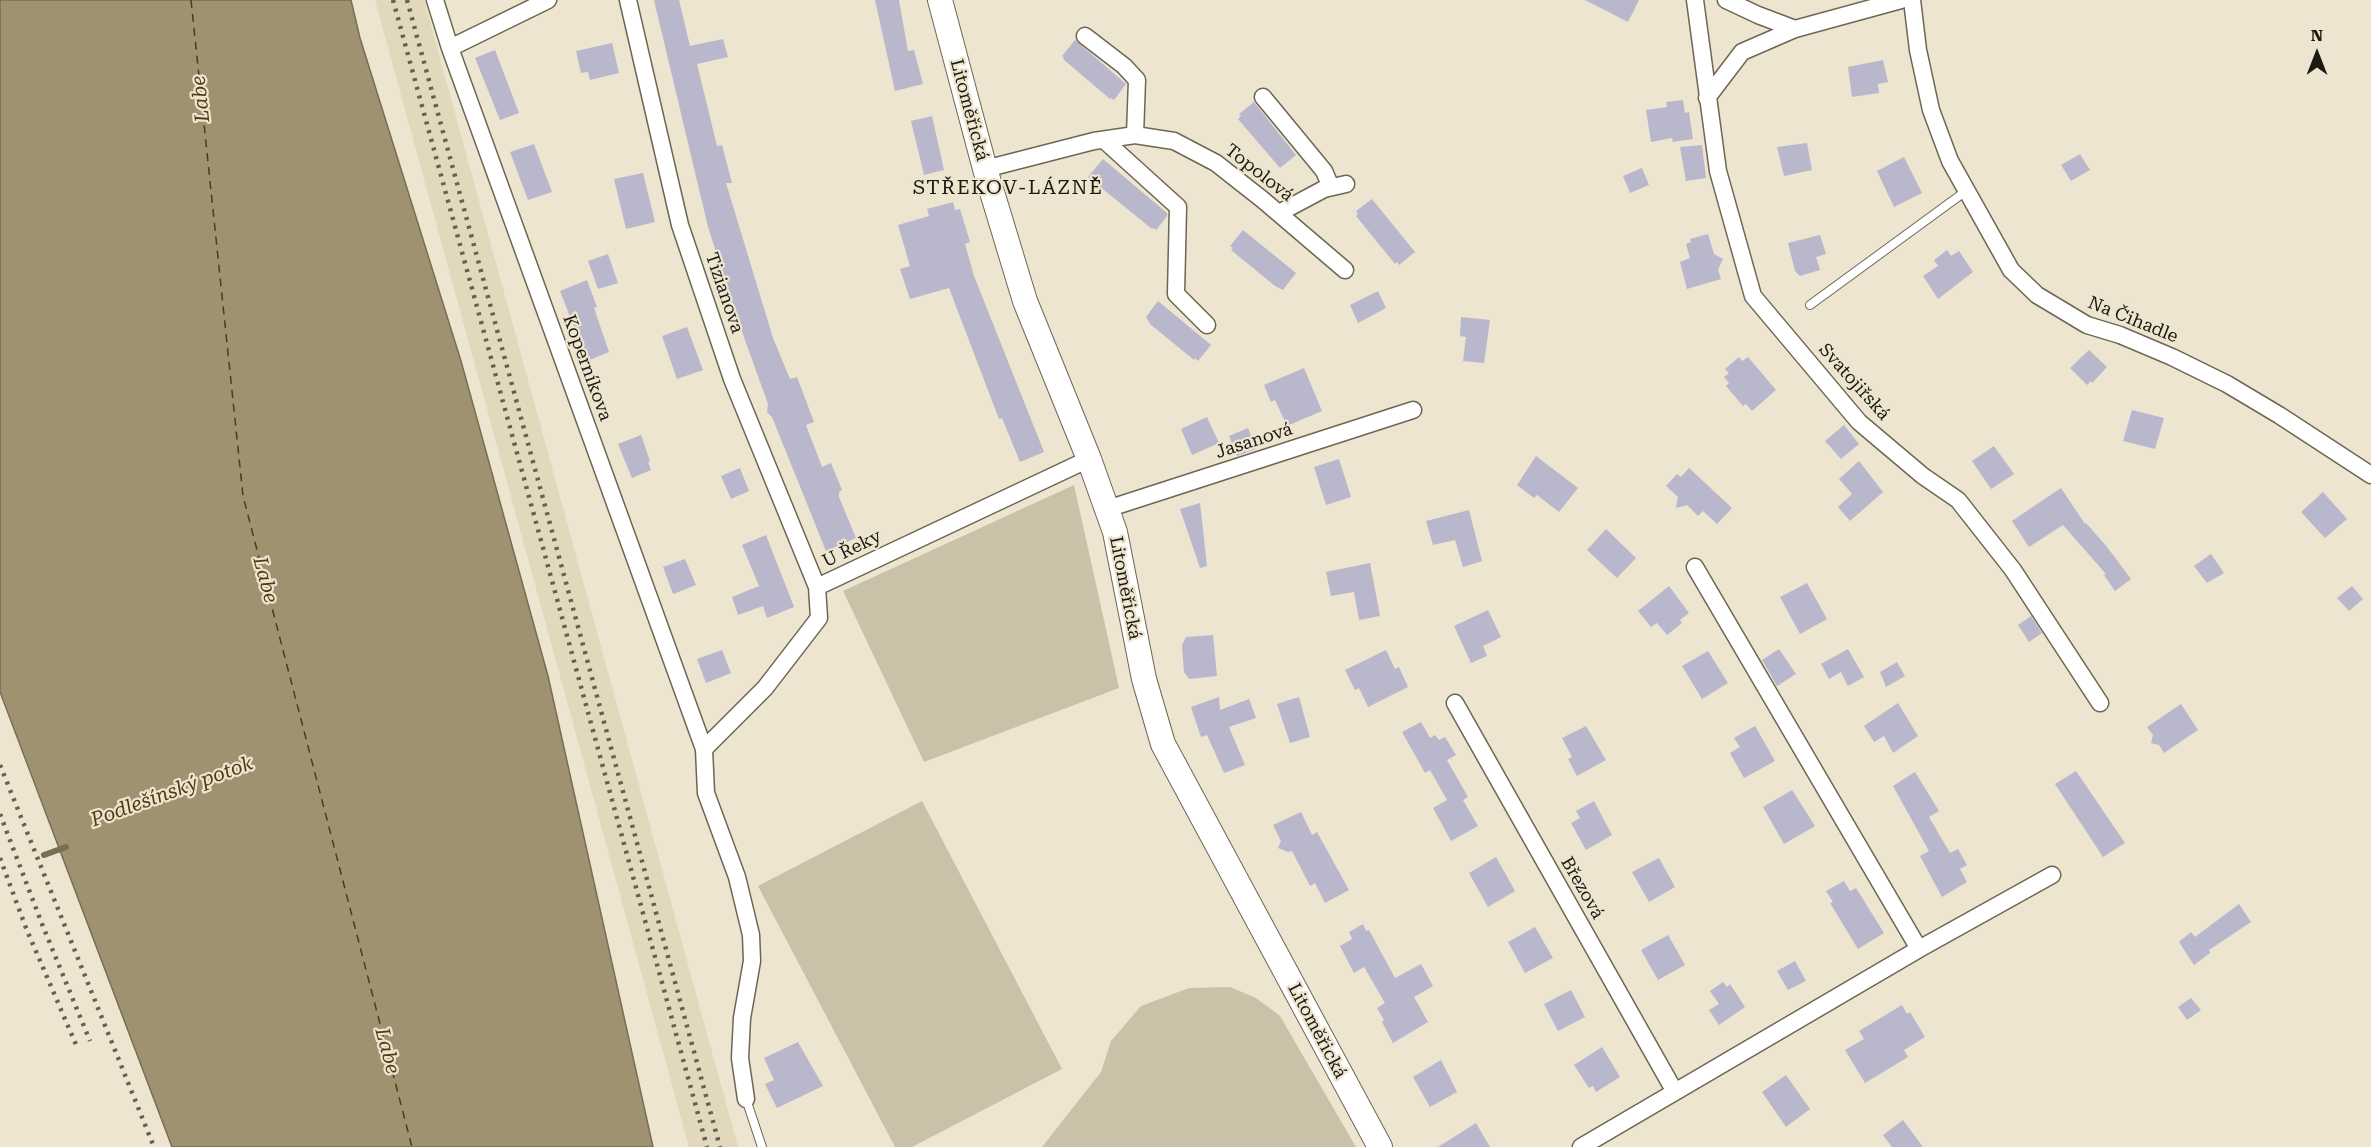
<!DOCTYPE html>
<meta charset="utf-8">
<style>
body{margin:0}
#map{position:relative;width:2371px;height:1147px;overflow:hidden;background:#ede5d0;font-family:"Roboto Serif",serif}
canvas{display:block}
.north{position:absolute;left:2287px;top:24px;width:60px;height:60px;-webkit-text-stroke:4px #ede5d0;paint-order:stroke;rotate:0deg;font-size:16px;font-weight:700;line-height:24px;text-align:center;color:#1b1911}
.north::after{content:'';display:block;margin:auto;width:21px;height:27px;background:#1b1911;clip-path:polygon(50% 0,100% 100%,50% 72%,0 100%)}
</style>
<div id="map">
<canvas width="2371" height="1147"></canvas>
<div class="north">N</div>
</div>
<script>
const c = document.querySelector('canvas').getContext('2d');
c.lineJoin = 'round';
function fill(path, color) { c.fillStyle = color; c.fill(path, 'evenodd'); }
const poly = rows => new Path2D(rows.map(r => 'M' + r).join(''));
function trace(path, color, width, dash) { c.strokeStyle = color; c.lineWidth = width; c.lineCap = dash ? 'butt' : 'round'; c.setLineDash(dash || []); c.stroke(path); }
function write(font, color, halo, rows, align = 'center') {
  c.font = font + ' "Roboto Serif",serif'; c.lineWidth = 4.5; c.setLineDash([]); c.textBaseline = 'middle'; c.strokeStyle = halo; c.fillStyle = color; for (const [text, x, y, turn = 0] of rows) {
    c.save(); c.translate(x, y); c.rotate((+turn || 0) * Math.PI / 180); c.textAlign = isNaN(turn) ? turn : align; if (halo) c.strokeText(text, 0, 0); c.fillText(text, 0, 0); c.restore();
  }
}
fill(poly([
 [375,0,424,0,738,1147,689,1147]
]), '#e2d8bc');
fill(poly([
 [1074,485,1119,688,924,762,843,591],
 [922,801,1062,1069,912,1147,895,1147,758,886],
 [1230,987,1256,998,1280,1016,1356,1147,1042,1147,1101,1072,1111,1041,1141,1006,1189,988]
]), '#cac1a9');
const water = poly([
 [0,0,351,0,360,38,461,361,548,676,653,1147,172,1147,0,692,0,0]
]);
fill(water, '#9e9271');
trace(water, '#776e54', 1.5);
trace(poly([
 [44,855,66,847]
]), '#776e54', 6);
trace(poly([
 [191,0,243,496,412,1147]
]), '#4c3e12', 1.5, [8, 6]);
fill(poly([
 [654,0,679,0,690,46,723,39,728,57,697,64,717,146,722,145,732,183,726,183,773,338,790,379,797,377,814,422,806,425,822,467,831,463,842,490,839,492,839,497,856,538,826,551,772,417,767,412,768,404,741,329,708,227],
 [875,0,899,0,908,51,914,50,923,84,895,91],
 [1585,0,1639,0,1628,22],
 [1075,40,1126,84,1114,100,1111,98,1110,99,1063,59,1064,58,1062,56],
 [612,43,619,73,590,80,588,72,581,73,576,51],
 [495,50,519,113,500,120,475,58],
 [1883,60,1888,82,1878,84,1879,93,1852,97,1848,67],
 [1683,100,1685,113,1689,112,1693,139,1673,142,1672,138,1651,142,1646,110,1667,107,1666,102],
 [1254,102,1296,155,1280,168,1238,119,1241,116,1239,114],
 [932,116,944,170,924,175,911,121],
 [1807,143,1812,170,1784,176,1777,147],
 [534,144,552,192,528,200,510,152],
 [1702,145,1706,178,1686,181,1680,147],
 [2080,154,2090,170,2071,181,2061,165],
 [1904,157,1922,193,1894,207,1877,171],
 [1103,159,1167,213,1167,216,1156,230,1154,228,1152,229,1088,177],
 [1642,168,1649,185,1630,193,1623,176],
 [643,173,655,222,626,229,614,179],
 [1372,199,1415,252,1399,265,1397,262,1395,264,1356,216,1358,214,1356,211],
 [953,202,955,210,960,209,970,242,965,244,974,276,1044,452,1020,462,1002,418,999,419,949,288,910,299,900,269,910,266,898,225,929,216,927,209],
 [1243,230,1296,273,1283,290,1275,286,1231,250,1233,248,1230,246],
 [1708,234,1714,254,1723,259,1718,270,1721,279,1687,289,1680,262,1690,258,1686,244,1691,242,1690,239],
 [1820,235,1826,254,1816,257,1820,270,1800,276,1795,271,1788,243],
 [1947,250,1951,256,1959,251,1973,272,1938,299,1923,276,1938,266,1934,260],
 [608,254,618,283,598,289,588,261],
 [587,280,597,307,594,308,609,352,587,361,560,291],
 [1378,291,1386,308,1358,323,1350,305],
 [1158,301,1211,345,1198,361,1195,358,1194,360,1150,324,1146,317],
 [1461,317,1490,320,1484,363,1463,361,1466,337,1460,336],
 [687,327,703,370,677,379,662,336],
 [2089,350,2107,367,2092,383,2091,381,2087,385,2070,368],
 [1739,357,1742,361,1748,357,1776,390,1752,411,1746,404,1743,406,1726,386,1729,383,1724,377,1729,373,1725,369],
 [1304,368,1322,411,1287,426,1275,400,1271,402,1264,385],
 [2132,410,2164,418,2155,449,2123,441],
 [1207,417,1219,443,1192,455,1181,429],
 [1844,425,1859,444,1841,459,1825,441],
 [1248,428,1256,449,1237,456,1229,436],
 [641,435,650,461,648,462,651,470,632,478,618,444],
 [1994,446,2014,474,1991,489,1972,461],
 [1536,456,1578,488,1559,512,1537,495,1534,498,1517,485],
 [1339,459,1351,497,1326,505,1314,467],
 [1859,461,1883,492,1850,521,1838,507,1852,494,1839,479],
 [740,468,749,491,731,499,721,476],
 [1689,468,1732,508,1717,524,1703,511,1698,516,1687,505,1676,508,1678,497,1666,486,1677,474,1681,477],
 [2061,488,2085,524,2086,523,2107,547,2131,579,2115,591,2104,575,2106,574,2063,525,2029,547,2012,521],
 [2323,492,2347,519,2325,538,2301,512],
 [1200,503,1207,566,1200,568,1180,509],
 [1469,510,1482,561,1463,567,1455,540,1433,545,1426,521],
 [1606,529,1636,558,1617,578,1587,550],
 [766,535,794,607,767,618,763,606,738,615,732,597,759,586,742,545],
 [2211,554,2224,573,2207,583,2194,566],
 [685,559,696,585,673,594,663,567],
 [1370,563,1380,616,1359,620,1354,592,1331,596,1326,572],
 [1807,583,1827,619,1800,634,1780,597],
 [1669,586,1689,613,1680,620,1682,623,1667,635,1657,623,1651,627,1638,611],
 [2352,586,2363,599,2349,611,2337,598],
 [1488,610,1501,637,1483,646,1487,656,1471,663,1454,626],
 [2031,616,2042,633,2029,642,2018,625],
 [1213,635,1217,676,1189,679,1184,672,1182,645,1186,637],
 [1779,649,1796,674,1777,686,1762,660],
 [1848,649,1864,677,1848,686,1841,672,1829,679,1821,664],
 [722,650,731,673,706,683,697,659],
 [1386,650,1395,669,1399,667,1408,687,1368,707,1359,688,1355,690,1345,670],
 [1708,651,1728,683,1702,699,1682,666],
 [1897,662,1905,676,1886,687,1880,672],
 [1219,697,1220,710,1249,699,1256,718,1229,727,1245,765,1224,773,1207,735,1201,737,1191,707],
 [1299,697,1310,737,1290,743,1277,704],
 [1898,703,1918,736,1893,753,1884,736,1874,742,1864,726],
 [2181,704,2198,730,2164,753,2159,745,2151,743,2153,735,2147,727],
 [1421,722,1430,738,1435,735,1439,740,1445,737,1456,755,1447,760,1468,797,1463,800,1478,826,1451,841,1433,808,1447,800,1430,770,1425,773,1402,732],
 [1586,726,1606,760,1577,776,1568,759,1572,757,1562,738],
 [1755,726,1775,761,1744,778,1730,753,1740,747,1734,738],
 [2076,771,2125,843,2103,857,2055,784],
 [1915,772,1939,811,1929,817,1950,853,1958,849,1967,865,1960,869,1967,882,1942,897,1920,856,1929,851,1893,786],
 [1792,790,1815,826,1784,844,1763,807],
 [1594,801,1612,835,1586,850,1571,823,1580,818,1576,811],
 [1301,812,1312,835,1317,832,1349,890,1325,903,1315,883,1310,886,1292,851,1288,852,1278,848,1281,841,1273,825],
 [1496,857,1515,891,1488,907,1469,873],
 [1659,858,1675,887,1649,902,1632,872],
 [1844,881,1850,891,1856,888,1884,933,1858,949,1830,903,1833,902,1826,891],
 [2239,904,2251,922,2209,950,2210,953,2194,965,2179,942,2191,932,2195,937],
 [1363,924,1366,931,1369,930,1395,978,1421,964,1433,986,1414,997,1428,1022,1393,1043,1382,1022,1384,1020,1377,1008,1385,1003,1364,967,1354,973,1340,946,1352,939,1349,932],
 [1535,927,1553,958,1525,973,1508,942],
 [1668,935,1685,965,1658,980,1641,950],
 [1795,961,1806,981,1788,990,1777,971],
 [1723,982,1727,987,1730,984,1745,1007,1719,1025,1709,1010,1719,1004,1710,991],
 [1571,990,1585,1017,1558,1031,1544,1004],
 [2191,998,2201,1010,2187,1020,2178,1007],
 [1902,1005,1907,1014,1910,1012,1925,1037,1904,1050,1908,1057,1865,1083,1845,1050,1864,1039,1859,1031],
 [798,1042,823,1086,777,1108,765,1084,774,1080,764,1058],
 [1602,1047,1620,1077,1596,1092,1593,1086,1589,1088,1574,1065],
 [1441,1060,1457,1092,1430,1107,1413,1077],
 [1786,1075,1810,1109,1786,1127,1762,1092],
 [1903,1120,1923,1147,1892,1147,1883,1135],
 [1476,1123,1490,1147,1438,1147]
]), '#b8b7cc');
const lane = poly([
 [1810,305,1966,191],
 [746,1099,762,1147]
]);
const street = poly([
 [435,0,450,48,704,749,706,793,737,877,751,935,752,961,742,1018,740,1058,746,1099],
 [628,0,680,225,732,379,817,587],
 [1695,0,1718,171,1753,296,1859,422,1923,476,1958,500,2013,570,2100,703],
 [1726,0,1758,15,1795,29],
 [1912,0,1918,50,1931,110,1950,161,2011,270,2037,295,2087,325,2120,335,2172,357,2227,384,2279,415,2371,475],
 [1085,36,1124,66,1137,80,1135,135],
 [450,48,548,0],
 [1263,97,1324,171,1331,187],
 [1707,98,1742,52,1795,29,1901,0],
 [1104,140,1178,207,1176,294,1207,325],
 [985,169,1094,141,1135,135,1174,141,1216,163,1263,200,1345,270],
 [1279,213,1324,189,1346,184],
 [1107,509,1413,410],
 [1695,567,1919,949],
 [1455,703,1675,1092],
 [704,749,765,688,819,618,817,587,1089,459],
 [1581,1147,1919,949,2052,875]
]);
const secondary = poly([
 [940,0,985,169,1025,301,1089,459,1115,532,1144,679,1163,744,1380,1147]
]);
trace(lane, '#6d6653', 10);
trace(street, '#6d6653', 19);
trace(secondary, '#6d6653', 26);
trace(lane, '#fff', 8);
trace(street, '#fff', 16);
trace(secondary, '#fff', 24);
trace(poly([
 [393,0,707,1147],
 [407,0,720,1147],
 [0,765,154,1147],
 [0,814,42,924,90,1041],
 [0,858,26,928,77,1047]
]), '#646054', 4.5, [3, 6]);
write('18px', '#1b1911', '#ede5d0', [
 ["Litoměřická",969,110,75],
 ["Topolová",1259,173,38],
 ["Tizianova",724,293,71],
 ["Na Čihadle",2133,320,22],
 ["Koperníkova",587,368,70],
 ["Svatojiřská",1854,382,48],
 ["Jasanová",1254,441,-18],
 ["U Řeky",852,549,-26],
 ["Litoměřická",1125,588,79],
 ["Březová",1582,888,60],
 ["Litoměřická",1317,1031,62]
]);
write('italic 20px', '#4c3e12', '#ede5d0', [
 ["Labe",201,99,-96],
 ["Labe",265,580,75],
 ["Podlešínský potok",172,792,-20],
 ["Labe",387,1051,75]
]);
c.letterSpacing = '1.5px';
write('20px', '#1b1911', '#ede5d0', [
 ["STŘEKOV-LÁZNĚ",1008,188]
]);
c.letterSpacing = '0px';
</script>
